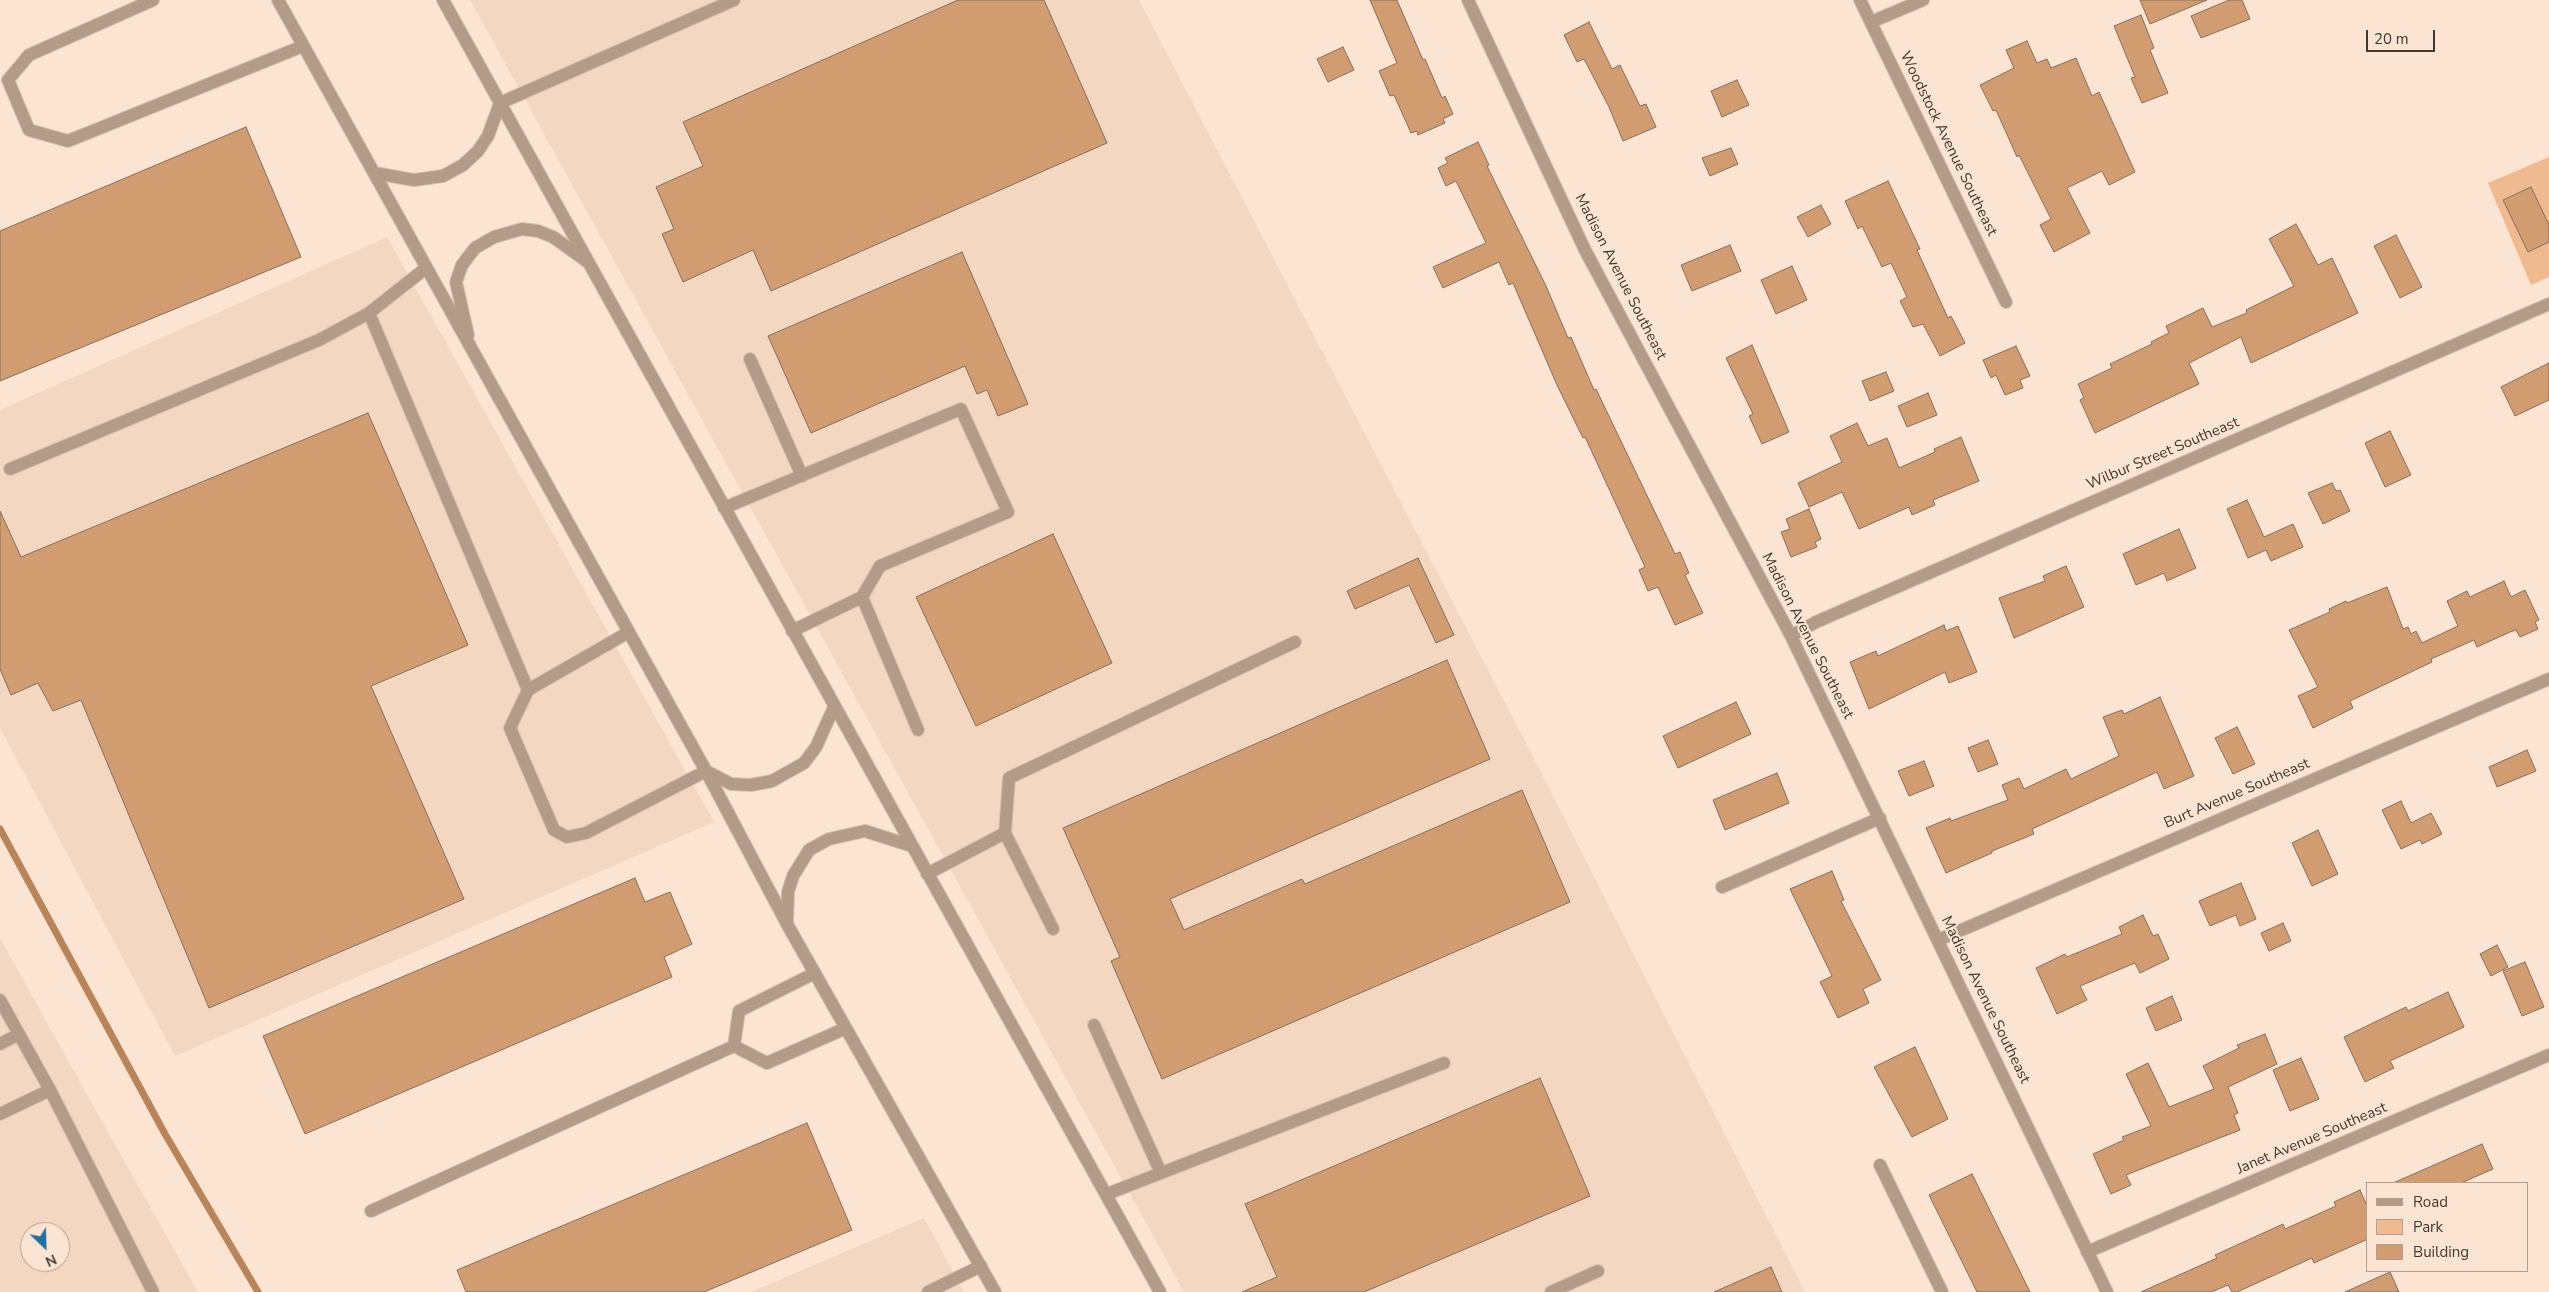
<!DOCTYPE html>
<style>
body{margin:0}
#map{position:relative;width:2549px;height:1292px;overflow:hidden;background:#fbe4d2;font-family:"Nunito Sans",sans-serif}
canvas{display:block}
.legend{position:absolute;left:2366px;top:1182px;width:162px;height:90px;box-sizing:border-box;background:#fbe4d2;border:1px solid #b19f92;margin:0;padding:6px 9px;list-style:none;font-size:15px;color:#423831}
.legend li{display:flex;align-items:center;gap:10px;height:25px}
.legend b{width:25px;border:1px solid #b19f92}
.north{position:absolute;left:20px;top:1222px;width:50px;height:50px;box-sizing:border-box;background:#fbe4d2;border:1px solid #b19f92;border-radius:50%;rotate:156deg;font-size:14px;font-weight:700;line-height:20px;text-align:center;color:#423831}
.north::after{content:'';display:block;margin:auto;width:18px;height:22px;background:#1c71a2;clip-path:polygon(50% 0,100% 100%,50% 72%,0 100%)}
.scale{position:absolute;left:2366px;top:30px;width:69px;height:22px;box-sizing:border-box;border:2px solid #423831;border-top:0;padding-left:6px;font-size:15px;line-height:18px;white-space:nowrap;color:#423831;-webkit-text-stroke:4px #fbe4d2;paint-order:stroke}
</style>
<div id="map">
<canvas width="2549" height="1292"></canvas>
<ul class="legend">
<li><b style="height:6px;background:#b49b89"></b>Road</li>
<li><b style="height:14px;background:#f0ba90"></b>Park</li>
<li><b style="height:14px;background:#d29c71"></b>Building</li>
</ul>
<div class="north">N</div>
<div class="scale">20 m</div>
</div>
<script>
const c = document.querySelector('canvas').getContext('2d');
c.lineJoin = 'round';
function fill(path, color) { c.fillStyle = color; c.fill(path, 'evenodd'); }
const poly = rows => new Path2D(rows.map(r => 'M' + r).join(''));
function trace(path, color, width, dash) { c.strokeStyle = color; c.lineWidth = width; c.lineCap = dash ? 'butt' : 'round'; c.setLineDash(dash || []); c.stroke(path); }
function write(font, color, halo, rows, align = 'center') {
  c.font = font + ' "Nunito Sans",sans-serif'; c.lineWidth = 4; c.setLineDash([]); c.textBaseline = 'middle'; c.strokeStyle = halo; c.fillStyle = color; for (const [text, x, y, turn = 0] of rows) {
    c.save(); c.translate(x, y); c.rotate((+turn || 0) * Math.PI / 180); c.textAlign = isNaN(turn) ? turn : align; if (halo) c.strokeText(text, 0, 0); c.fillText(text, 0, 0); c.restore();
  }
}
fill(poly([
 [470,0,1139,0,1523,737,1805,1292,1184,1292],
 [387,237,714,822,175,1056,0,728,0,410],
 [0,938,96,1111,198,1292,0,1292],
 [30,1232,60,1232,60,1262,30,1262],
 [924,1218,964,1292,751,1292]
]), '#f4d7c0');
fill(poly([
 [2549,157,2549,277,2531,285,2488,183]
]), '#f0ba90');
trace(poly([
 [0,829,165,1134,258,1292]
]), '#b98459', 7);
const building = poly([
 [958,0,1044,0,1107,143,771,291,753,250,683,282,662,234,674,229,656,187,703,166,683,122,958,0],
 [1370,0,1397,0,1423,60,1425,59,1442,98,1445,96,1453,114,1443,119,1445,123,1418,135,1417,131,1411,133,1394,95,1390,96,1379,71,1397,63,1370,0],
 [2140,0,2207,0,2150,24,2140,0],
 [2229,0,2242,0,2250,19,2201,38,2191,16,2229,0],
 [2141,15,2154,48,2150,50,2168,93,2142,103,2131,78,2135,77,2114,26,2141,15],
 [1589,22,1612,69,1620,65,1640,106,1646,104,1656,127,1623,141,1609,107,1584,59,1577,62,1564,35,1589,22],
 [2027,41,2037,63,2047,59,2051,68,2076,58,2092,96,2099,92,2135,172,2109,185,2102,171,2067,188,2090,233,2054,252,2040,225,2051,219,2019,155,2017,157,1996,110,1993,111,1980,85,2014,68,2006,50,2027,41],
 [1343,47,1354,70,1328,82,1317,59,1343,47],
 [1737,80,1749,105,1722,117,1711,91,1737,80],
 [246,127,301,257,0,381,0,231,246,127],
 [1478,142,1489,165,1487,166,1546,286,1568,338,1571,337,1594,390,1596,389,1675,554,1680,552,1689,573,1685,575,1703,613,1675,625,1658,587,1648,591,1639,570,1645,567,1585,437,1583,438,1557,385,1513,283,1509,285,1499,262,1443,288,1433,267,1486,243,1456,181,1446,186,1438,168,1448,163,1445,158,1478,142],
 [1731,148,1738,164,1710,176,1702,158,1731,148],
 [1888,181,1920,249,1917,250,1948,318,1951,316,1965,343,1940,356,1923,324,1913,327,1900,301,1907,297,1891,263,1882,267,1862,226,1858,229,1845,201,1888,181],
 [2531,187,2549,225,2549,242,2528,252,2503,200,2531,187],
 [1821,205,1831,224,1808,237,1797,217,1821,205],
 [2296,224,2318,265,2332,258,2358,313,2251,363,2241,337,2189,363,2199,384,2095,433,2080,400,2084,398,2078,384,2112,368,2110,364,2152,344,2151,342,2169,333,2166,326,2203,308,2212,327,2247,313,2246,310,2294,286,2269,239,2296,224],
 [2396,235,2422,287,2400,298,2374,246,2396,235],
 [1730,245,1741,271,1692,291,1681,265,1730,245],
 [962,252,1028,404,998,416,987,390,977,394,965,366,811,433,768,336,962,252],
 [1792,266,1807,300,1776,314,1761,280,1792,266],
 [1752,345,1789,432,1762,444,1749,416,1753,414,1726,358,1752,345],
 [2016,346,2030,376,2020,380,2023,388,2005,395,1996,375,1991,378,1983,360,2016,346],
 [2549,363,2549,400,2515,416,2501,387,2549,363],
 [1886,372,1894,391,1870,401,1862,381,1886,372],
 [1928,393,1937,415,1907,427,1898,406,1928,393],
 [368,413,468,645,371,686,464,899,209,1008,81,700,53,711,38,683,11,695,0,669,0,511,21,557,368,413],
 [1857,423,1868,446,1887,438,1899,468,1935,452,1934,449,1961,437,1979,481,1933,500,1935,505,1912,515,1909,507,1859,529,1842,492,1809,507,1798,483,1842,462,1830,436,1857,423],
 [2390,431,2411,475,2385,487,2365,443,2390,431],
 [2332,483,2336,491,2340,490,2350,511,2323,524,2308,493,2332,483],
 [2247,500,2264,537,2293,524,2303,547,2271,561,2266,550,2248,558,2227,509,2247,500],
 [1809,509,1821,539,1815,542,1817,547,1791,557,1781,532,1790,529,1786,519,1809,509],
 [2179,529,2196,568,2167,581,2164,573,2136,585,2123,554,2179,529],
 [1053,534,1112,663,976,726,916,597,1053,534],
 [1418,558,1454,635,1436,643,1409,585,1355,609,1347,591,1418,558],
 [2066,566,2084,607,2014,638,1999,598,2045,581,2043,576,2066,566],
 [2504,581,2511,597,2525,590,2539,620,2535,622,2538,629,2520,637,2516,630,2510,632,2477,647,2474,640,2431,659,2432,662,2350,701,2353,708,2313,728,2298,696,2318,687,2289,630,2330,612,2329,609,2346,601,2347,603,2387,587,2403,629,2408,627,2411,634,2416,631,2422,643,2458,626,2447,601,2467,591,2470,597,2504,581],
 [1944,625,1946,631,1958,626,1977,672,1949,683,1945,672,1869,709,1850,662,1876,651,1878,656,1944,625],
 [1447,660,1490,759,1170,899,1184,930,1302,879,1305,884,1522,790,1570,902,1162,1079,1111,961,1120,957,1063,828,1447,660],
 [2160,697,2194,776,2164,789,2157,772,2032,829,2034,834,1992,851,1992,853,1946,873,1926,828,1950,818,1951,821,2008,800,2002,785,2019,778,2024,789,2066,769,2071,779,2119,756,2103,717,2122,710,2124,714,2160,697],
 [1736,702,1751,734,1678,768,1663,736,1736,702],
 [2237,727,2255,764,2233,774,2215,738,2237,727],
 [1988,740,1998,764,1978,772,1968,748,1988,740],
 [2527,750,2536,771,2497,787,2489,767,2527,750],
 [1924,761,1934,786,1909,796,1898,771,1924,761],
 [1777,773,1789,803,1725,830,1713,800,1777,773],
 [2401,801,2411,823,2431,813,2442,834,2422,844,2420,840,2401,849,2382,810,2401,801],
 [2318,830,2338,874,2312,886,2292,843,2318,830],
 [1832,871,1844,900,1841,901,1881,980,1863,989,1869,1003,1838,1018,1820,982,1832,976,1790,889,1832,871],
 [635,878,645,902,670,892,692,944,664,957,672,977,305,1134,263,1036,635,878],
 [2241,883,2256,919,2240,926,2236,915,2210,926,2199,901,2241,883],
 [2143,915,2153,936,2158,934,2169,959,2140,973,2135,963,2080,986,2087,1000,2057,1014,2036,968,2065,954,2067,957,2122,934,2119,927,2143,915],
 [2283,923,2291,941,2269,951,2261,933,2283,923],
 [2497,945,2508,967,2491,976,2480,954,2497,945],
 [2525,962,2544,1007,2522,1016,2503,971,2525,962],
 [2448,992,2464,1027,2390,1061,2394,1068,2365,1082,2344,1037,2406,1007,2408,1011,2448,992],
 [2172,996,2182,1020,2156,1031,2146,1008,2172,996],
 [2265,1034,2277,1064,2228,1087,2238,1113,2234,1115,2240,1130,2126,1175,2131,1185,2111,1194,2093,1154,2124,1140,2122,1137,2151,1126,2126,1074,2148,1063,2169,1107,2214,1089,2203,1066,2239,1048,2237,1045,2265,1034],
 [1915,1047,1948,1119,1912,1137,1874,1067,1915,1047],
 [2301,1058,2319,1099,2290,1111,2273,1070,2301,1058],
 [1540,1078,1590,1196,1364,1292,1242,1292,1277,1277,1245,1204,1540,1078],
 [807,1123,852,1230,704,1292,466,1292,457,1270,807,1123],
 [2482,1144,2493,1169,2461,1183,2393,1183,2482,1144],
 [1972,1174,2030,1292,1977,1292,1929,1195,1972,1174],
 [2360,1190,2368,1208,2368,1239,2314,1263,2312,1258,2237,1292,2232,1292,2228,1285,2211,1292,2141,1292,2217,1258,2215,1255,2283,1224,2285,1229,2336,1206,2334,1202,2360,1190],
 [1771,1267,1782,1292,1714,1292,1771,1267],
 [2390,1272,2399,1292,2345,1292,2390,1272]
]);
fill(building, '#d29c71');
trace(building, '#846f5f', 1);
const minor = poly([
 [153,0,29,55,8,80,29,130,68,141,303,46],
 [278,0,706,771,787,924,995,1292],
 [443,0,1160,1292],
 [1468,0,1585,250,1791,636,2107,1292],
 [1860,0,2006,302],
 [1871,22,1923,0],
 [374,173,414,180,443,176,463,165,478,151,488,136,500,103,734,0],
 [369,313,528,690,510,728,554,830,567,837,586,833,706,771,731,784,751,785,772,781,804,763,816,747,834,707],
 [468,335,456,282,462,265,475,248,494,237,522,229,538,231,553,237,588,262],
 [750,359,802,476],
 [10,469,319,340,369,313,426,268],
 [724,508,961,409,1008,512,880,566,862,597,792,631],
 [862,597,918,730],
 [1791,636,1816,622,2549,304],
 [528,690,629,632],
 [1005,833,1053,929],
 [927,874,1005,833,1009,778,1295,642],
 [1722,887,1880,818],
 [787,923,788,892,793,876,809,850,829,839,865,831,912,846],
 [1938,940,2549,679],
 [815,973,739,1011,734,1046,767,1063,846,1028],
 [0,1000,50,1090,153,1292],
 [1094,1025,1161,1173],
 [0,1044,19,1034],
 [0,1114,50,1090],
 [1880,1165,1942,1292],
 [1107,1194,1444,1063],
 [371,1211,734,1046],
 [2087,1252,2549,1055],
 [928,1292,981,1266],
 [1551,1292,1598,1271]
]);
trace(minor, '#d6c2b2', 14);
trace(minor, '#b49b89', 12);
write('15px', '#423831', '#fbe4d2', [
 ["Woodstock Avenue Southeast",1948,144,64],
 ["Madison Avenue Southeast",1620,277,63],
 ["Wilbur Street Southeast",2163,454,-23],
 ["Madison Avenue Southeast",1807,636,63],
 ["Burt Avenue Southeast",2237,794,-23],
 ["Madison Avenue Southeast",1985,1000,64],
 ["Janet Avenue Southeast",2312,1139,-23]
]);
</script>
